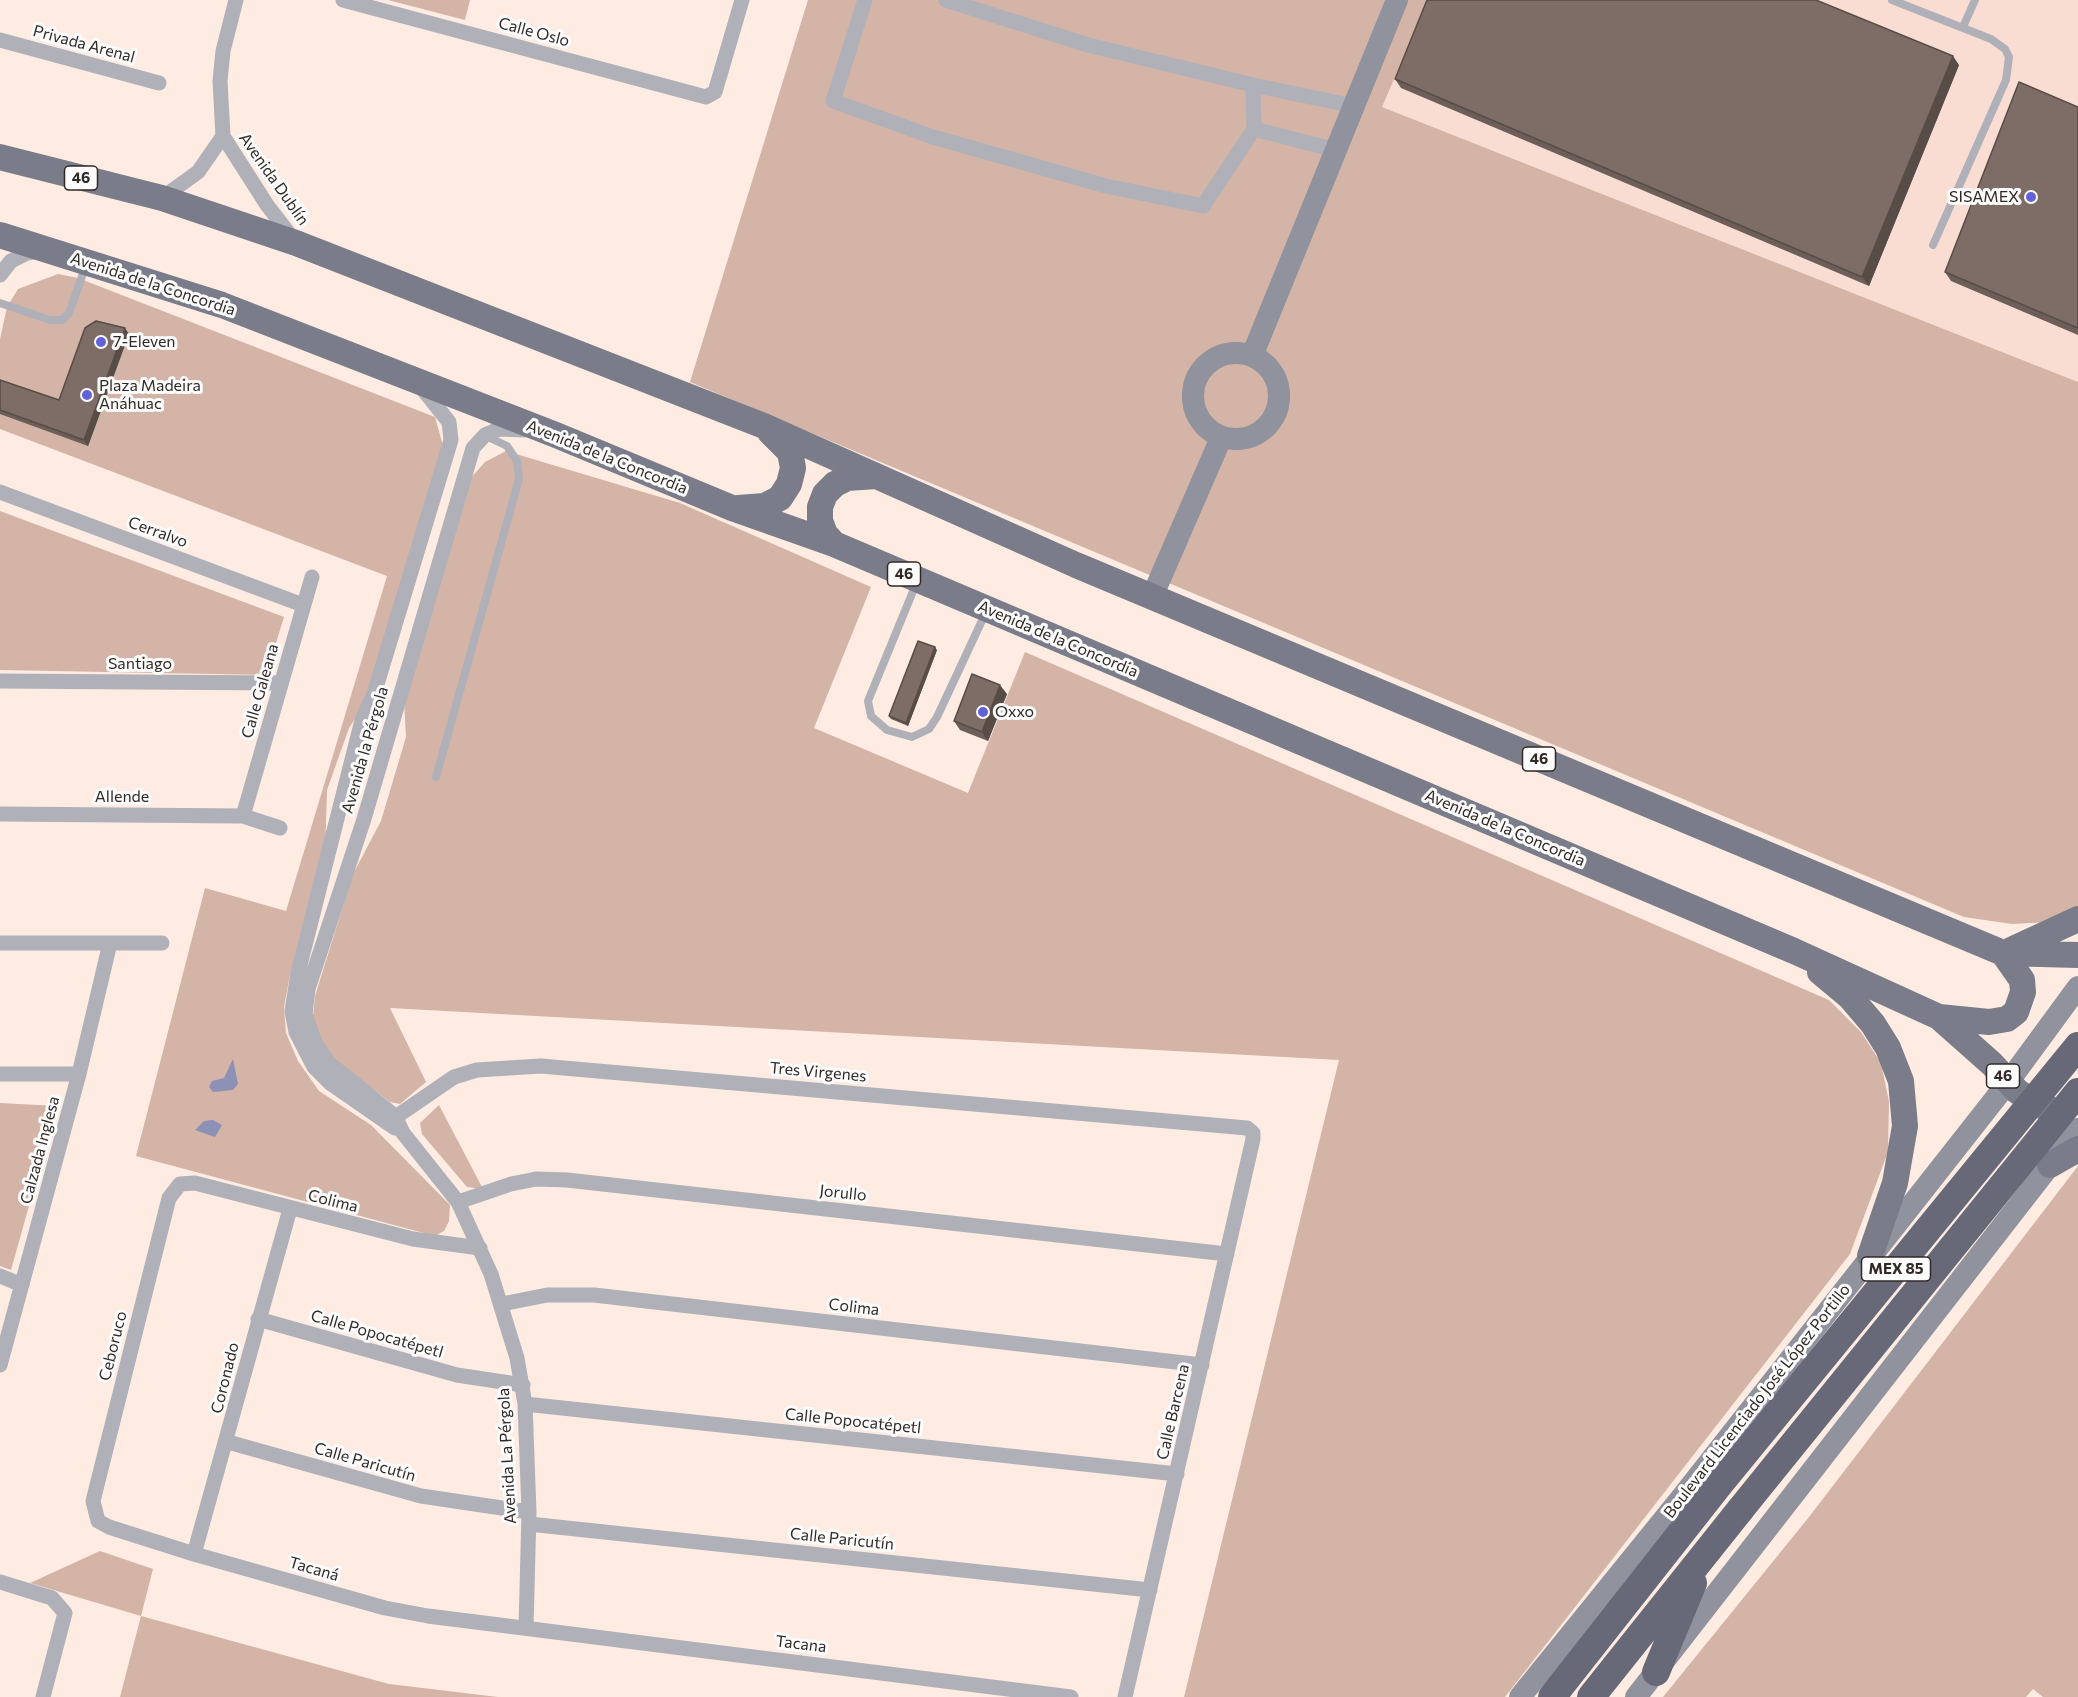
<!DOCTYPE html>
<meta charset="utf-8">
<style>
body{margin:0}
canvas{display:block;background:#feebe2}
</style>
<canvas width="2078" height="1697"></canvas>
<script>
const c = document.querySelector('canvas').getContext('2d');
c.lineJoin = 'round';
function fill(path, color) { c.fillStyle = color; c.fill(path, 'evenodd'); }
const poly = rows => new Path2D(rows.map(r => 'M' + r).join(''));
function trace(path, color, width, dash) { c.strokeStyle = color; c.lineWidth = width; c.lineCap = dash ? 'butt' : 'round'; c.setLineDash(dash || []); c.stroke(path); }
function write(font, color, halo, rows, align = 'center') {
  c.font = font + ' Commissioner,sans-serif'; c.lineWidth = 6; c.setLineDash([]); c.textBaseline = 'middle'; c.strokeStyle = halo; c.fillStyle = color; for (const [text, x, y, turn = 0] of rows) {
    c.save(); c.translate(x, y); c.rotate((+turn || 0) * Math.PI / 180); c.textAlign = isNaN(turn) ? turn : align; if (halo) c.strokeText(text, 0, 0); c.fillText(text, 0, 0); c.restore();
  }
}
fill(poly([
 [1428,0,2078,0,2078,382,1382,107]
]), '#f9ddd2');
fill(poly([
 [388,0,470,0,465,20],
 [808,0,1428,0,1382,107,2078,382,2078,908,2050,922,2012,924,1964,917,690,382],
 [58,274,78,278,435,417,445,453,366,702,349,728,327,790,325,856,290,975,284,1007,286,1033,298,1061,319,1091,371,1125,450,1205,449,1221,444,1231,435,1236,136,1156,205,888,286,911,387,576,0,429,0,339,7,307,18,289],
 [506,451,680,503,871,587,814,728,968,793,1025,652,1829,1000,1861,1032,1881,1063,1889,1102,1888,1152,1850,1254,1505,1697,1184,1697,1339,1060,390,1008,426,1082,400,1104,390,1102,331,1057,321,1042,313,1016,315,996,353,874,381,821,406,737,404,699,470,479,485,462],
 [0,511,284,617,266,675,0,670],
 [0,1103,57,1106,11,1270,0,1266],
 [439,1105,483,1189,467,1187,422,1134,420,1123],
 [2078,1166,2078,1697,2043,1697,2033,1689,2026,1697,1663,1697,1809,1517],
 [100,1551,153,1569,141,1616,389,1684,498,1697,120,1697,141,1616,30,1583]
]), '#d3b4a7');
fill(poly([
 [233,1059,238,1084,233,1090,213,1092,209,1087,212,1081,224,1078],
 [213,1120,222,1125,215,1137,195,1130,204,1121]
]), '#8c91b5');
trace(poly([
 [1892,0,1991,39,2005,49,2009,57,2006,80,1933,245],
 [1963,27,1975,0],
 [0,303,50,320,62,320,69,313,86,265],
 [916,584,868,701,871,716,887,730,912,737,929,729,937,717,986,612],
 [436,777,519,479,517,461,507,446,486,436]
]), '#afb0b8', 8);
trace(poly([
 [236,0,223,51,220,81,223,136,267,205,294,240],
 [343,0,706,97,715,92,742,0],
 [865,0,833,101,933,137,1106,186,1203,206,1254,129],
 [946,0,1088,45,1253,85],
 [0,40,159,83],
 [1336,150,1254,129,1253,85,1354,106],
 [162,198,198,172,223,136],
 [0,275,11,261,27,253,42,251],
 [524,430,499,429,485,435,473,448,364,819,308,989,305,1014,315,1043,329,1063,395,1116,403,1133,458,1202,491,1274,517,1358,525,1404,529,1512,526,1628],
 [0,492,303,605],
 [0,681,281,683],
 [0,814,243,816,280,828],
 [243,816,312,577],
 [0,943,162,943],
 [0,1074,79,1074],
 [387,1123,454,1077,477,1070,541,1066,1247,1128,1253,1133,1253,1139,1125,1697],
 [395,1128,330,1083,314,1067,296,1032,292,1011,298,973,362,720,374,694,451,440,449,422,421,387],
 [458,1202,511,1184,536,1179,567,1180,1227,1254],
 [480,1248,413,1239,195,1183,180,1184,169,1198,93,1501,98,1521,109,1527,194,1554,385,1608,428,1616,1071,1697],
 [0,1276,22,1285],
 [502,1304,547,1295,594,1295,1202,1365],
 [258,1319,457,1375,523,1385],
 [0,1365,79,1074,110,943],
 [525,1404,1177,1474],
 [228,1442,421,1496,529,1512],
 [529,1524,1150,1590],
 [194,1554,290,1209],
 [0,1582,52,1598,65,1613,43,1697]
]), '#afb0b8', 15);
trace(poly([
 '1193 396a43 43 0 1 1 86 0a43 43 0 1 1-86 0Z',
 [1252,356,1397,0],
 [1152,597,1221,438],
 [1520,1697,1682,1497,2009,1081,2078,987],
 [1636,1697,2078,1129]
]), '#90929d', 22);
trace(poly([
 [0,157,162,198,296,243,764,426,1076,565,2003,953,2078,955],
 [0,235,222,305,556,435,732,508,834,544,1794,951,1939,1017,1992,1064,2017,1091,2034,1103,2050,1109],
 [738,508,765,506,780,498,789,484,793,468,790,452,770,432],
 [834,544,825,534,820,521,820,507,825,494,835,484,847,478,876,476],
 [2011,950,2078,919],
 [1820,972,1850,997,1873,1024,1888,1048,1901,1081,1905,1126,1895,1183,1870,1256],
 [1939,1017,1989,1022,2007,1019,2016,1012,2023,992,2022,980,2003,953],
 [2050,1165,2078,1149]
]), '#7a7c89', 26);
trace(poly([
 [1656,1672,1693,1583],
 [1552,1697,1714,1491],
 [1591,1697,1740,1510]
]), '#676978', 28);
trace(poly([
 [1714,1491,2078,1046],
 [1740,1510,2078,1092]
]), '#676978', 28);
fill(poly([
 [1959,65,1869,286,1401,88,1395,79],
 [2078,107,2078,335,1951,281,1945,272],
 [129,334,88,446,0,414,0,380,59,400],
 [937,650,908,726,891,719,889,716],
 [1007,694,988,741,960,730,954,721]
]), '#6c5e58');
fill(poly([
 [1953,56,1959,65,1869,286,1862,277],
 [125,328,129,334,88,446,84,440],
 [935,647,937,650,908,726,906,723],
 [1000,685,1007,694,988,741,982,732]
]), '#584c47');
const building = poly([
 [1427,0,1816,0,1953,56,1862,277,1395,79,1427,0],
 [2019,82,2078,107,2078,328,1945,272,2019,82],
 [96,321,125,328,84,440,0,410,0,380,59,400,85,328,96,321],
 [918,641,935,647,906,723,889,716,918,641],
 [972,674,1000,685,982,732,954,721,972,674]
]);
fill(building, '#7e6d66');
trace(building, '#584c47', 1.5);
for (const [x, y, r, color] of [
 [2031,197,6,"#6162db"],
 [101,342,6,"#6162db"],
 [87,395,6,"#6162db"],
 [983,712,6,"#6162db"]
]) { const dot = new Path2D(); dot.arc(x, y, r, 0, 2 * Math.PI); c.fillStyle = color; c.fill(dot); trace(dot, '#fcfcfc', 2); }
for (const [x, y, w] of [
 [81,178,33],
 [904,574,33],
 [1539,759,33],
 [2003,1076,33],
 [1896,1269,69]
]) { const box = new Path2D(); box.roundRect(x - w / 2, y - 12, w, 24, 4.5); c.fillStyle = '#fcfcfc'; c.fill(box); trace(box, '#302926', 1.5); }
write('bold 15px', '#302926', null, [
 ["46",81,178],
 ["46",904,574],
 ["46",1539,759],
 ["46",2003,1076],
 ["MEX 85",1896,1269]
]);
write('16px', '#302926', '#fcfcfc', [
 ["Calle Oslo",534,32,15],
 ["Privada Arenal",84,44,15],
 ["Avenida Dublín",274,179,55],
 ["Avenida de la Concordia",153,284,18],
 ["Avenida de la Concordia",607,457,22],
 ["Cerralvo",158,532,20],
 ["Avenida de la Concordia",1058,639,23],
 ["Santiago",140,664],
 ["Calle Galeana",260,691,-74],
 ["Avenida la Pérgola",365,750,-74],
 ["Allende",122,797],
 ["Avenida de la Concordia",1505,828,23],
 ["Tres Virgenes",818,1072,5],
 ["Calzada Inglesa",40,1150,-75],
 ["Jorullo",843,1193,6],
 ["Colima",333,1201,14],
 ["Colima",854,1307,7],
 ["Calle Popocatépetl",377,1334,16],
 ["Ceboruco",113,1346,-76],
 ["Coronado",225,1378,-76],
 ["Boulevard Licenciado José López Portillo",1757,1401,-52],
 ["Calle Barcena",1173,1412,-77],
 ["Calle Popocatépetl",853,1421,6],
 ["Avenida La Pérgola",507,1456,-93],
 ["Calle Paricutín",365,1462,16],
 ["Calle Paricutín",842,1539,6],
 ["Tacaná",314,1569,16],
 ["Tacana",801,1644,7]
]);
write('16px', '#302926', '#fcfcfc', [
 ["SISAMEX",2019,197,"right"],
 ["7-Eleven",113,342],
 ["Plaza Madeira",99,386],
 ["Anáhuac",99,404],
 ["Oxxo",995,712]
], 'left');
</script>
